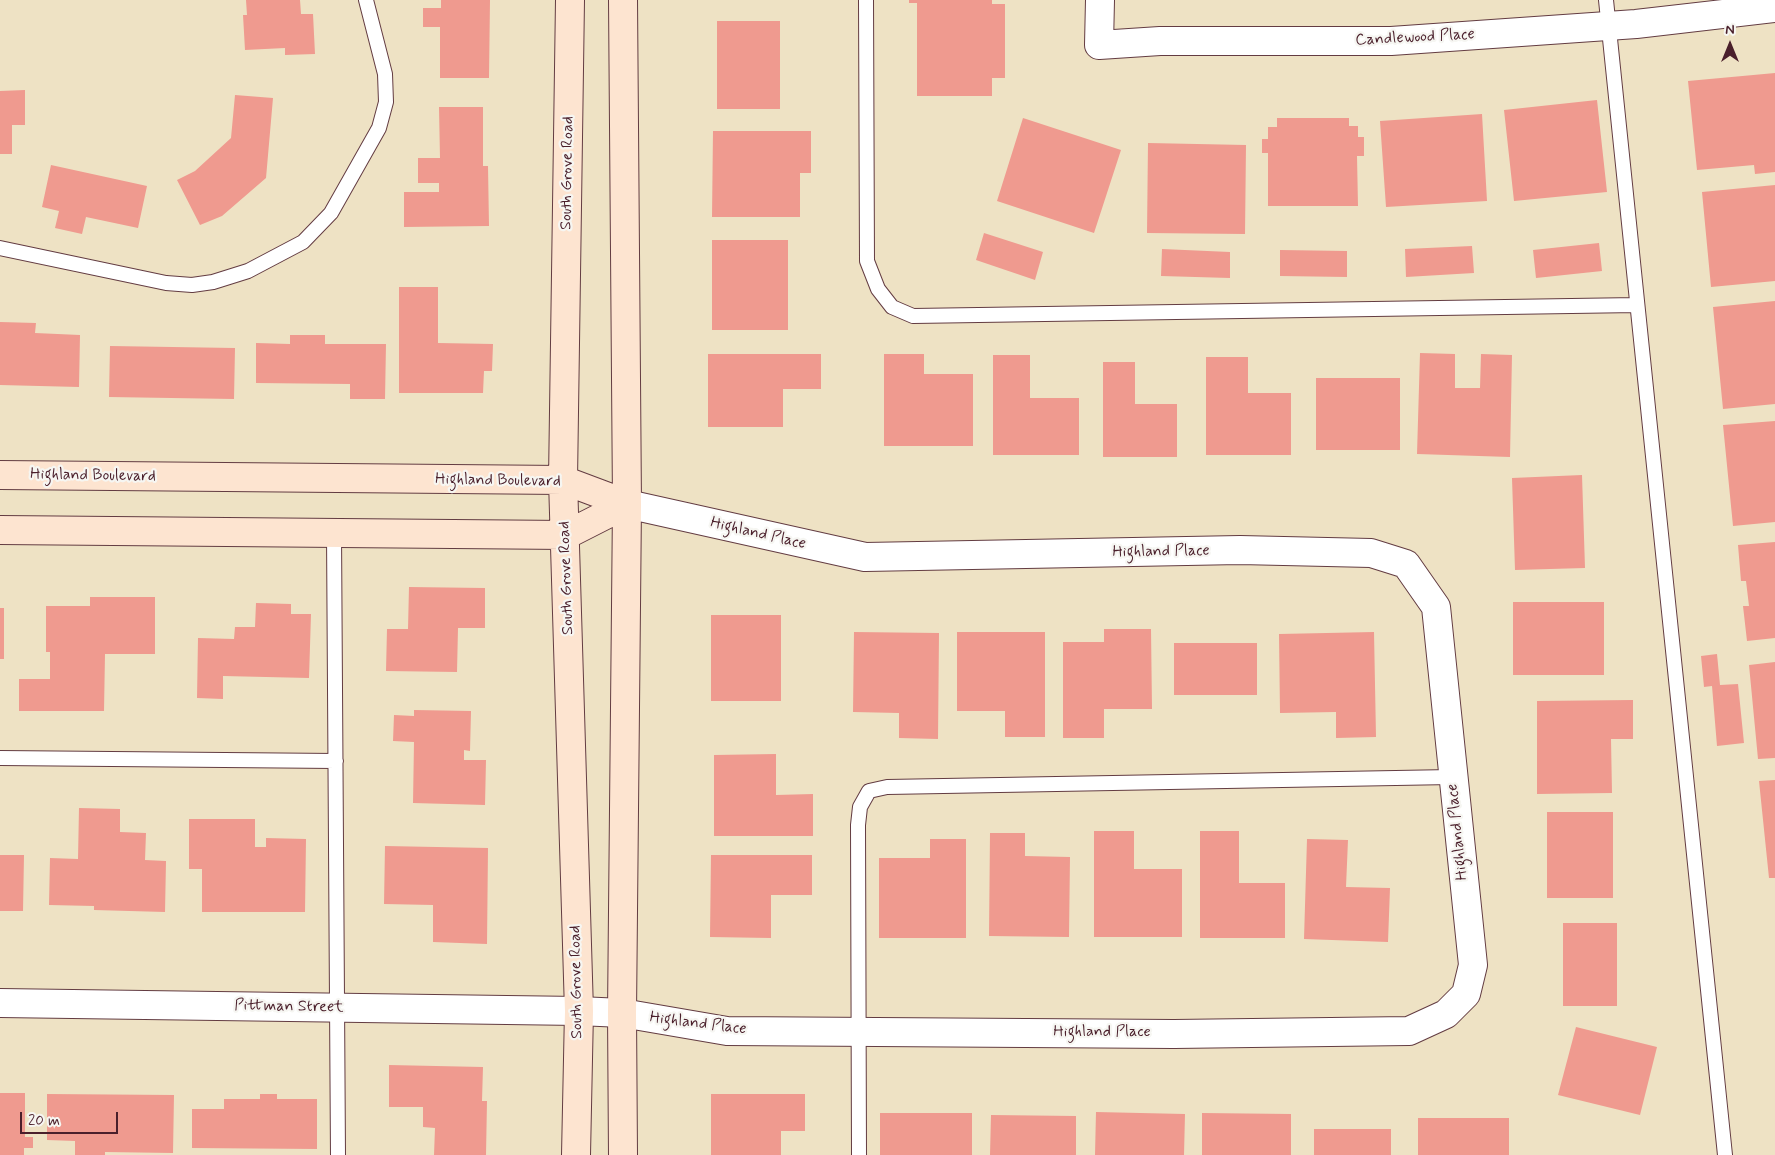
<!DOCTYPE html>
<style>
body{margin:0}
#map{position:relative;width:1775px;height:1155px;overflow:hidden;background:#eee2c4;font-family:Mynerve,sans-serif}
canvas{display:block}
.north{position:absolute;left:1705px;top:20px;width:50px;height:50px;-webkit-text-stroke:4px #f6f6f2;paint-order:stroke;rotate:0deg;font-size:14px;font-weight:700;line-height:20px;text-align:center;color:#4a1f2b}
.north::after{content:'';display:block;margin:auto;width:18px;height:22px;background:#4a1f2b;clip-path:polygon(50% 0,100% 100%,50% 72%,0 100%)}
.scale{position:absolute;left:20px;top:1112px;width:98px;height:22px;box-sizing:border-box;border:2px solid #4a1f2b;border-top:0;padding-left:6px;font-size:15px;line-height:18px;white-space:nowrap;color:#4a1f2b;-webkit-text-stroke:4px #f6f6f2;paint-order:stroke}
</style>
<div id="map">
<canvas width="1775" height="1155"></canvas>
<div class="north">N</div>
<div class="scale">20 m</div>
</div>
<script>
const c = document.querySelector('canvas').getContext('2d');
c.lineJoin = 'round';
function fill(path, color) { c.fillStyle = color; c.fill(path, 'evenodd'); }
const poly = rows => new Path2D(rows.map(r => 'M' + r).join(''));
function trace(path, color, width, dash) { c.strokeStyle = color; c.lineWidth = width; c.lineCap = dash ? 'butt' : 'round'; c.setLineDash(dash || []); c.stroke(path); }
function write(font, color, halo, rows, align = 'center') {
  c.font = font + ' Mynerve,sans-serif'; c.lineWidth = 4.5; c.setLineDash([]); c.textBaseline = 'middle'; c.strokeStyle = halo; c.fillStyle = color; for (const [text, x, y, turn = 0] of rows) {
    c.save(); c.translate(x, y); c.rotate((+turn || 0) * Math.PI / 180); c.textAlign = isNaN(turn) ? turn : align; if (halo) c.strokeText(text, 0, 0); c.fillText(text, 0, 0); c.restore();
  }
}
fill(poly([
 [246,0,300,0,301,14,313,14,315,54,285,55,285,48,245,50,243,15,247,15],
 [441,0,490,0,489,78,440,78,440,27,423,27,423,8,441,8],
 [909,0,992,0,992,4,1005,4,1005,78,992,78,992,96,917,96,917,3,909,3],
 [717,21,780,21,780,109,717,109],
 [1775,73,1775,172,1755,174,1754,165,1697,170,1688,81],
 [25,90,25,125,12,125,12,154,0,154,0,91],
 [235,95,273,98,266,178,222,216,200,225,177,180,195,171,231,138],
 [1597,100,1607,192,1514,201,1504,110],
 [439,107,483,107,483,166,488,166,489,226,404,227,404,192,439,192,439,183,418,183,418,158,440,158],
 [1482,114,1487,201,1386,207,1380,121],
 [1023,118,1121,150,1094,233,997,201],
 [1277,118,1349,118,1349,126,1358,126,1358,137,1364,137,1364,156,1357,156,1358,206,1268,206,1268,153,1262,153,1262,139,1268,139,1268,127,1277,127],
 [713,131,811,131,811,173,800,173,800,217,712,217],
 [1148,143,1246,145,1245,234,1147,233],
 [51,165,147,186,138,228,86,217,82,234,55,228,59,211,42,207],
 [1775,185,1775,281,1711,287,1702,192],
 [984,233,1043,252,1035,280,976,260],
 [712,240,788,240,788,330,712,330],
 [1599,243,1602,271,1536,278,1533,250],
 [1472,246,1474,273,1406,277,1405,249],
 [1162,249,1230,252,1230,278,1161,276],
 [1280,250,1347,251,1347,277,1280,276],
 [399,287,438,287,438,343,493,344,492,371,484,371,483,393,399,393],
 [1775,301,1775,404,1723,409,1713,307],
 [0,322,36,323,35,333,80,335,79,387,0,385],
 [290,335,325,335,325,344,386,344,385,399,350,399,350,384,256,383,256,343,290,344],
 [110,346,235,348,234,399,109,397],
 [1420,353,1455,354,1455,388,1480,388,1481,354,1512,355,1510,457,1417,454],
 [708,354,821,354,821,389,783,389,783,427,708,427],
 [884,354,924,354,924,374,973,374,973,446,884,446],
 [993,355,1030,355,1030,398,1079,398,1079,455,993,455],
 [1206,357,1248,357,1248,393,1291,393,1291,455,1206,455],
 [1103,362,1135,362,1135,404,1177,404,1177,457,1103,457],
 [1316,378,1400,378,1400,450,1316,450],
 [1775,421,1775,522,1733,526,1723,425],
 [1582,475,1585,568,1515,570,1512,478],
 [1775,542,1775,638,1747,641,1743,606,1749,606,1746,581,1741,581,1738,545],
 [409,587,485,588,485,628,458,628,457,672,386,671,387,629,408,629],
 [90,597,155,597,155,654,105,654,104,711,19,711,19,679,50,679,50,652,46,652,46,606,90,606],
 [1513,602,1604,602,1604,675,1513,675],
 [256,603,291,604,291,614,311,614,309,678,223,676,223,699,197,698,198,638,234,639,235,627,255,627],
 [0,608,4,608,4,659,0,659],
 [711,615,781,615,781,701,711,701],
 [1104,629,1151,629,1152,709,1104,709,1104,738,1063,738,1063,642,1104,642],
 [854,632,939,633,938,739,899,738,899,713,853,712],
 [957,632,1045,632,1045,737,1005,737,1005,711,957,711],
 [1374,632,1376,737,1336,738,1336,712,1280,713,1279,634],
 [1174,643,1257,643,1257,695,1174,695],
 [1717,654,1720,685,1738,684,1744,743,1717,746,1712,686,1704,687,1701,656],
 [1775,662,1775,758,1758,759,1749,665],
 [1633,700,1633,739,1611,739,1612,793,1537,794,1537,701],
 [414,710,471,711,470,751,464,750,464,760,486,760,485,805,413,803,414,742,393,741,394,715,414,716],
 [776,754,776,795,813,794,813,836,714,836,714,755],
 [1775,780,1775,878,1769,878,1759,781],
 [79,808,120,809,120,832,146,833,145,860,166,861,165,912,94,910,94,906,49,905,50,858,78,859],
 [1547,812,1613,812,1613,898,1547,898],
 [189,819,255,819,255,847,266,847,266,838,306,839,305,912,202,912,202,869,189,869],
 [1094,831,1134,831,1134,869,1182,869,1182,937,1094,937],
 [1200,831,1239,831,1239,883,1285,883,1285,938,1200,938],
 [990,833,1025,833,1025,856,1070,857,1069,937,989,936],
 [930,839,966,839,966,938,879,938,879,858,930,858],
 [1307,839,1348,840,1346,887,1390,888,1388,942,1304,939],
 [385,846,488,848,487,944,433,942,433,905,384,904],
 [0,855,24,855,23,911,0,911],
 [711,855,812,855,812,895,771,895,771,938,710,937],
 [1563,923,1617,923,1617,1006,1563,1006],
 [1576,1027,1657,1047,1640,1115,1558,1095],
 [389,1065,483,1067,482,1101,487,1101,486,1155,434,1155,435,1128,423,1127,423,1107,389,1107],
 [0,1093,25,1093,25,1137,33,1137,33,1148,24,1148,24,1155,0,1155],
 [47,1094,174,1095,173,1153,105,1152,105,1155,75,1155,75,1141,47,1140],
 [260,1094,277,1094,277,1099,317,1099,317,1149,192,1148,192,1109,224,1109,224,1099,260,1099],
 [711,1094,805,1094,805,1131,781,1131,781,1155,711,1155],
 [1096,1112,1185,1114,1184,1155,1095,1155],
 [880,1113,972,1113,972,1155,880,1155],
 [1202,1113,1291,1114,1291,1155,1202,1155],
 [991,1115,1076,1116,1076,1155,990,1155],
 [1418,1118,1509,1118,1509,1155,1418,1155],
 [1314,1129,1391,1129,1391,1155,1314,1155]
]), '#ef9a8f');
const lane = poly([
 [866,0,867,261,878,289,892,307,913,316,1637,305],
 [1606,0,1725,1155],
 [0,248,166,283,192,285,213,282,248,271,303,242,331,213,379,128,386,102,385,74,366,0],
 [334,533,338,1155],
 [0,758,336,761],
 [859,1155,858,825,860,807,869,791,887,787,1452,777]
]);
const street = poly([
 [1100,0,1099,45,1160,41,1391,41,1636,24,1775,8],
 [0,1003,579,1011,622,1013,727,1031,1174,1034,1409,1031,1446,1014,1466,994,1473,965,1436,607,1406,564,1371,553,1240,550,865,557,627,504]
]);
const secondary = poly([
 [570,0,563,480,579,1011,576,1155],
 [623,0,627,504,622,1013,623,1155],
 [0,475,563,480,627,504],
 [0,530,566,535,627,504]
]);
trace(lane, '#633c42', 16);
trace(street, '#633c42', 30);
trace(secondary, '#633c42', 30);
trace(lane, '#fff', 14);
trace(street, '#fff', 28);
trace(secondary, '#fde4d0', 28);
write('16px', '#4a1f2b', '#f6f6f2', [
 ["Candlewood Place",1415,38,-3],
 ["South Grove Road",568,173,-89],
 ["Highland Boulevard",93,476,1],
 ["Highland Boulevard",498,481,1],
 ["Highland Place",758,534,13],
 ["Highland Place",1161,552,-1],
 ["South Grove Road",567,578,-92],
 ["Highland Place",1458,832,-96],
 ["South Grove Road",577,982,-91],
 ["Pittman Street",289,1007,1],
 ["Highland Place",698,1024,7],
 ["Highland Place",1102,1033]
]);
</script>
